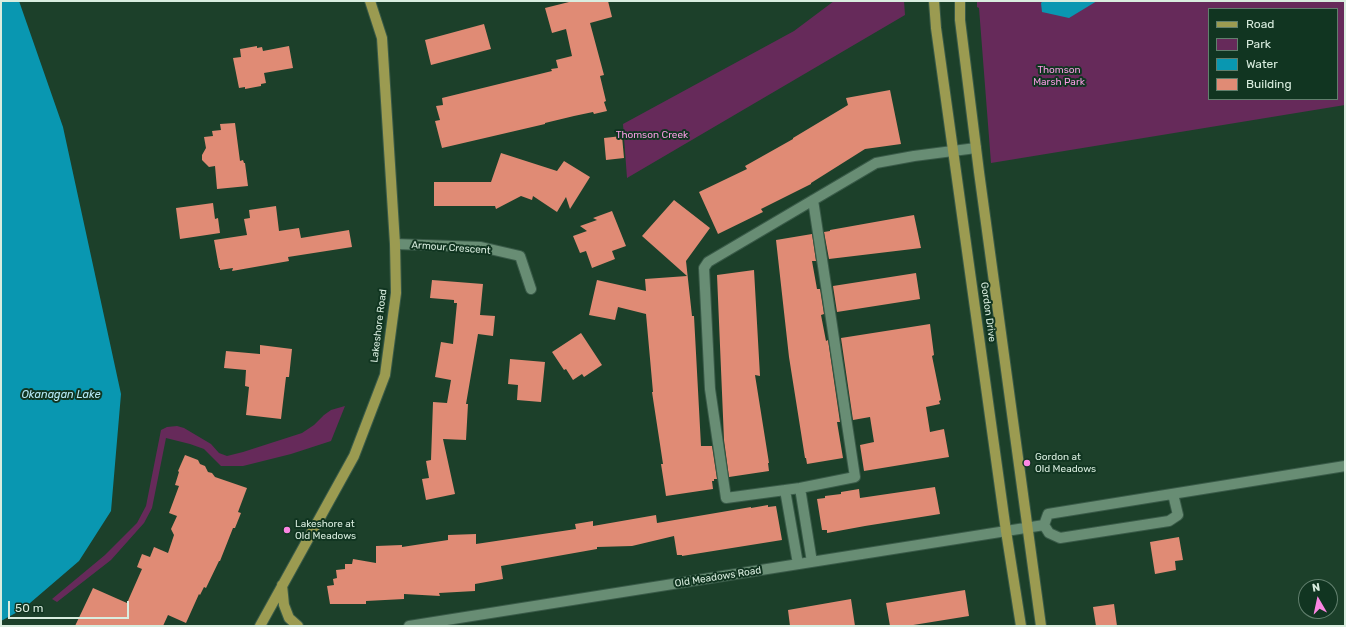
<!DOCTYPE html>
<style>
body{margin:0}
#map{position:relative;width:1346px;height:627px;overflow:hidden;background:#1c402a;font-family:Rubik,sans-serif}
canvas{display:block}
.frame{position:absolute;inset:0;border:2px solid #d9eddf;pointer-events:none}
.legend{position:absolute;left:1208px;top:8px;width:130px;height:92px;box-sizing:border-box;background:#113521;border:1px solid #617f6d;margin:0;padding:5px 7px;list-style:none;font-size:12px;color:#d9eddf}
.legend li{display:flex;align-items:center;gap:8px;height:20px}
.legend b{width:20px;border:1px solid #617f6d}
.north{position:absolute;left:1298px;top:579px;width:40px;height:40px;box-sizing:border-box;background:#113521;border:1px solid #617f6d;border-radius:50%;rotate:351deg;font-size:11px;font-weight:700;line-height:16px;text-align:center;color:#d9eddf}
.north::after{content:'';display:block;margin:auto;width:14px;height:18px;background:#fc86e3;clip-path:polygon(50% 0,100% 100%,50% 72%,0 100%)}
.scale{position:absolute;left:8px;top:601px;width:121px;height:18px;box-sizing:border-box;border:2px solid #d9eddf;border-top:0;padding-left:5px;font-size:12px;line-height:14px;white-space:nowrap;color:#d9eddf;-webkit-text-stroke:3px #113521;paint-order:stroke}
</style>
<div id="map">
<canvas width="1346" height="627"></canvas>
<div class="frame"></div>
<ul class="legend">
<li><b style="height:5px;background:#9b9b51"></b>Road</li>
<li><b style="height:11px;background:#662a5a"></b>Park</li>
<li><b style="height:11px;background:#0997b1"></b>Water</li>
<li><b style="height:11px;background:#e08b75"></b>Building</li>
</ul>
<div class="north">N</div>
<div class="scale">50 m</div>
</div>
<script>
const c = document.querySelector('canvas').getContext('2d');
c.lineJoin = 'round';
function fill(path, color) { c.fillStyle = color; c.fill(path, 'evenodd'); }
const poly = rows => new Path2D(rows.map(r => 'M' + r).join(''));
function trace(path, color, width, dash) { c.strokeStyle = color; c.lineWidth = width; c.lineCap = dash ? 'butt' : 'round'; c.setLineDash(dash || []); c.stroke(path); }
function write(font, color, halo, rows, align = 'center') {
  c.font = font + ' Rubik,sans-serif'; c.lineWidth = 4; c.setLineDash([]); c.textBaseline = 'middle'; c.strokeStyle = halo; c.fillStyle = color; for (const [text, x, y, turn = 0] of rows) {
    c.save(); c.translate(x, y); c.rotate((+turn || 0) * Math.PI / 180); c.textAlign = isNaN(turn) ? turn : align; if (halo) c.strokeText(text, 0, 0); c.fillText(text, 0, 0); c.restore();
  }
}
fill(poly([
 [834,1,904,1,905,15,627,178,623,124,794,31],
 [977,1,1345,1,1345,105,991,163,979,8,977,7],
 [1209,9,1337,9,1337,99,1209,99],
 [345,406,331,441,291,454,243,466,221,466,204,449,190,444,166,438,152,508,144,523,111,560,57,602,52,599,105,555,137,523,146,506,161,430,167,427,177,426,184,428,211,444,219,453,227,456,243,452,302,433,314,425,324,415,331,410]
]), '#662a5a');
fill(poly([
 [1,1,19,1,63,127,121,394,111,511,79,561,23,609,1,621],
 [1043,1,1097,1,1069,18,1042,12,1041,3]
]), '#0997b1');
fill(poly([
 [573,1,608,1,612,17,590,23,604,75,600,76,606,101,604,102,607,111,594,114,593,112,574,116,545,123,545,124,442,148,435,121,440,120,436,106,443,105,442,98,552,71,551,69,558,68,556,60,572,56,566,29,552,33,545,8],
 [484,24,491,49,431,65,425,40],
 [257,46,257,48,262,47,263,51,289,46,293,68,264,73,266,83,261,84,261,86,245,89,245,87,239,88,233,58,241,57,240,49],
 [890,90,901,144,865,149,811,183,811,184,761,209,763,212,718,234,699,192,747,169,745,166,793,139,793,138,848,105,846,98],
 [235,123,240,161,243,160,244,163,245,163,248,186,217,189,215,166,209,167,202,160,202,155,206,148,204,137,213,136,212,131,221,130,220,124],
 [622,136,624,158,606,160,604,138],
 [501,153,557,171,564,161,590,177,570,209,566,197,557,212,533,196,532,200,521,196,496,209,495,206,434,206,434,182,491,182],
 [674,200,710,228,686,261,692,316,694,316,701,446,712,446,717,479,714,479,714,481,712,481,713,489,666,496,661,464,663,464,652,392,653,392,646,314,618,307,615,320,589,315,597,280,646,291,645,279,687,276,642,236],
 [213,203,215,219,218,218,220,233,180,239,176,208],
 [276,206,279,231,299,228,301,238,349,230,352,247,288,257,289,261,232,271,233,268,220,270,220,268,219,268,214,240,247,235,244,219,250,218,249,210],
 [612,211,626,246,612,251,615,259,592,268,586,251,580,253,573,236,587,231,580,226,597,220,593,218],
 [914,215,921,248,829,259,824,232,830,231,830,230],
 [812,234,816,261,812,261,817,289,820,289,824,314,821,315,826,341,828,340,840,422,837,422,843,458,807,464,806,458,805,458,789,357,776,240],
 [754,270,760,376,755,375,769,463,768,463,769,471,729,477,724,440,717,275],
 [916,273,920,299,837,312,833,286],
 [432,280,483,284,480,315,495,316,493,336,478,334,466,404,468,404,466,440,443,439,455,494,426,500,422,479,429,478,426,461,431,460,433,402,447,403,451,380,435,377,441,342,453,344,457,303,454,303,454,300,430,298],
 [930,324,934,355,932,356,941,400,939,401,940,404,926,407,930,432,944,429,949,457,864,471,860,445,874,442,870,417,853,420,841,338],
 [581,333,602,365,584,377,582,374,573,380,566,369,564,370,552,352],
 [260,345,292,349,289,377,286,377,281,419,246,415,249,387,245,386,246,370,224,368,226,351,260,354],
 [510,359,545,362,541,402,517,400,518,385,508,384],
 [185,455,198,460,200,464,205,466,208,472,212,473,215,477,247,488,238,512,241,513,235,528,233,528,220,561,219,561,206,588,204,587,200,595,199,594,186,623,168,615,163,626,75,626,93,588,127,603,142,569,137,567,142,554,150,557,154,547,168,553,174,535,171,529,177,516,169,513,179,486,175,485,179,472,178,471],
 [935,487,940,514,865,526,827,533,827,530,822,530,817,499,825,498,825,496,841,494,841,492,859,489,860,498],
 [768,505,768,507,776,506,782,540,682,556,682,555,677,555,674,536,632,546,597,547,597,549,501,566,503,579,475,584,475,591,439,593,440,596,404,594,404,599,366,601,366,604,330,604,327,586,334,585,333,579,337,578,336,570,345,569,345,564,352,564,353,559,376,563,376,546,402,545,402,547,448,540,448,535,476,534,476,544,576,529,575,524,593,521,593,526,656,515,657,523,751,507,751,508],
 [1179,537,1183,560,1175,561,1176,570,1155,574,1150,542],
 [965,590,969,616,907,626,890,626,886,603],
 [851,599,855,626,790,626,788,610],
 [1114,604,1117,626,1096,626,1093,607]
]), '#e08b75');
const minor = poly([
 [813,200,855,477,800,488,726,498,710,389,704,268,708,262,876,163,914,156,976,148],
 [395,244,481,247,520,256,531,289],
 [800,488,812,562],
 [785,490,798,564],
 [1044,525,1049,533,1060,538,1169,521,1178,515,1173,494],
 [409,626,1044,525,1048,514,1345,466]
]);
const major = poly([
 [934,1,936,28,1006,531,1021,626],
 [960,1,960,20,979,172,1041,626],
 [282,585,284,605,289,618,298,626],
 [260,626,354,456,385,375,396,293,395,244,382,38,370,1]
]);
trace(minor, '#395a48', 12);
trace(major, '#395a48', 12);
trace(minor, '#688d74', 10);
trace(major, '#9b9b51', 10);
for (const [x, y, r, color] of [
 [1027,463,4,"#fc86e3"],
 [287,530,4,"#fc86e3"]
]) { const dot = new Path2D(); dot.arc(x, y, r, 0, 2 * Math.PI); c.fillStyle = color; c.fill(dot); trace(dot, '#113521', 1.5); }
write('10px', '#f89ce3', '#113521', [
 ["Thomson",1059,70],
 ["Marsh Park",1059,82],
 ["Thomson Creek",652,135]
]);
write('10px', '#d9eddf', '#113521', [
 ["Armour Crescent",451,248,4],
 ["Gordon Drive",988,312,82],
 ["Lakeshore Road",379,326,-83],
 ["Old Meadows Road",718,577,-9]
]);
write('10px', '#d9eddf', '#113521', [
 ["Gordon at",1035,457],
 ["Old Meadows",1035,469],
 ["Lakeshore at",295,524],
 ["Old Meadows",295,536]
], 'left');
write('italic 11px', '#b7ebf9', '#113521', [
 ["Okanagan Lake",61,395]
]);
</script>
